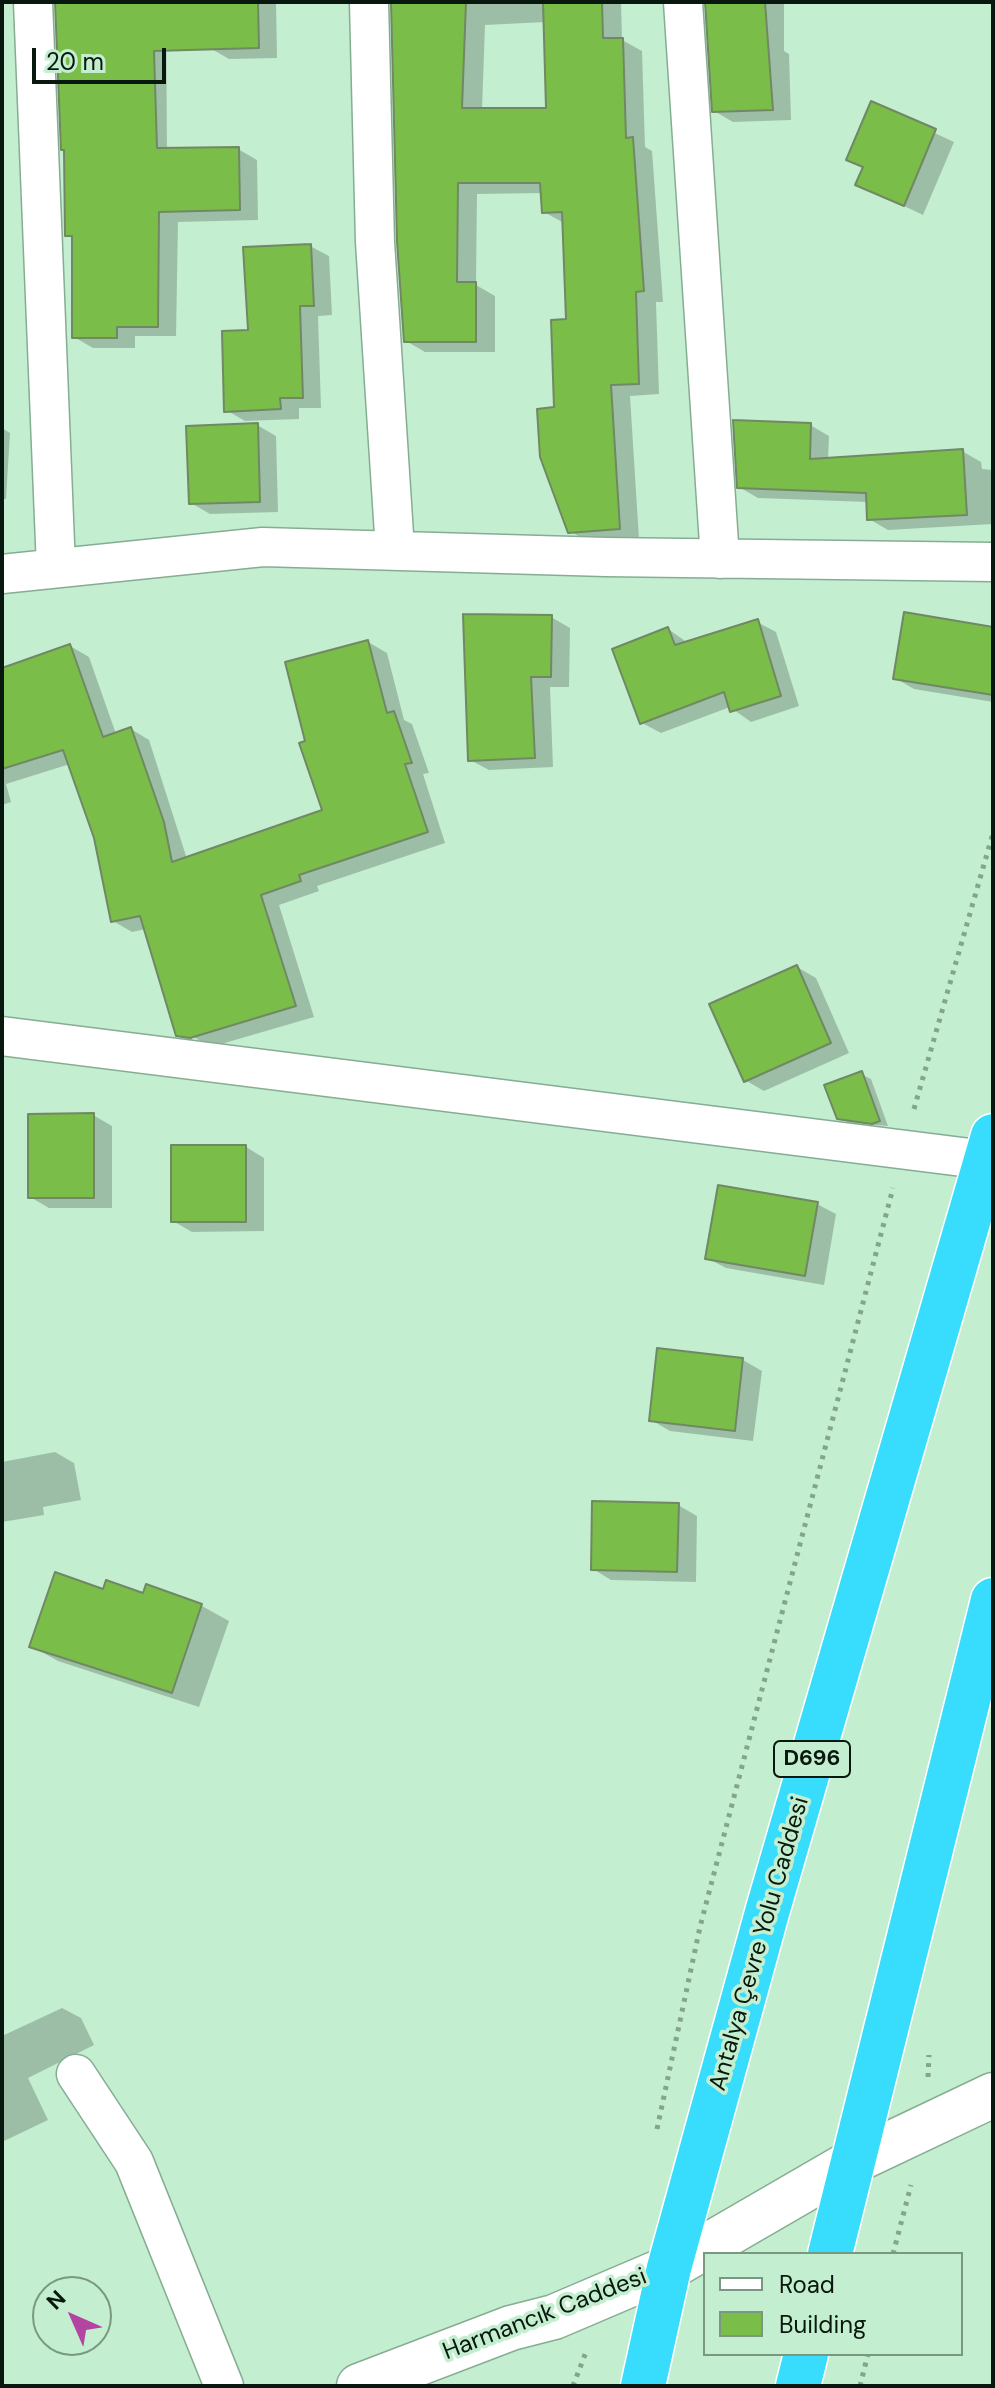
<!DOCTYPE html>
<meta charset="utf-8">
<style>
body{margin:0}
#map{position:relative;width:995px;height:2388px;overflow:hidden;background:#c4eed0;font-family:"DM Sans",sans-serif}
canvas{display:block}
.frame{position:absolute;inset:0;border:4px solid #09180e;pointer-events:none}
.legend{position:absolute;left:703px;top:2252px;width:260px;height:104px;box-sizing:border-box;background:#c4eed0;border:2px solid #799882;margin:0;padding:10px 14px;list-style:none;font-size:24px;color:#09180e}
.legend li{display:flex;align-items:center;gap:16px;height:40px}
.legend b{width:40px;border:2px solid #799882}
.north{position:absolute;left:32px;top:2276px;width:80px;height:80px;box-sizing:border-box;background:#c4eed0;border:2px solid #799882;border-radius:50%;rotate:315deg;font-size:22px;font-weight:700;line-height:32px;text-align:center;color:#09180e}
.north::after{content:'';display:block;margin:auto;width:28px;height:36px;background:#b344a2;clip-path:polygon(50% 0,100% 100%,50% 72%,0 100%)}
.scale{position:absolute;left:32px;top:48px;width:134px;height:36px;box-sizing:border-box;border:4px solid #09180e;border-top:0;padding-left:10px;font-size:24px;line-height:28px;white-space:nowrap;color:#09180e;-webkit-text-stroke:6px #c4eed0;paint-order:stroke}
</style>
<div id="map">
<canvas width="995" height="2388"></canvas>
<div class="frame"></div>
<ul class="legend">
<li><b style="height:10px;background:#fff"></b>Road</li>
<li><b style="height:22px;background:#7abe49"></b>Building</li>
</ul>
<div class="north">N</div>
<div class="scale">20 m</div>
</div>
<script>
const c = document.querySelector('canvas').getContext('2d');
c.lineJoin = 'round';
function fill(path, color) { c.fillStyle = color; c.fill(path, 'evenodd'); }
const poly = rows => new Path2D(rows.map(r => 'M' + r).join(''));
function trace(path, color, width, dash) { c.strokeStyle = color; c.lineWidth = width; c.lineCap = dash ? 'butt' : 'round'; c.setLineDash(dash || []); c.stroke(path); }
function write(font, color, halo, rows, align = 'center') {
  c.font = font + ' "DM Sans",sans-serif'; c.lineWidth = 7; c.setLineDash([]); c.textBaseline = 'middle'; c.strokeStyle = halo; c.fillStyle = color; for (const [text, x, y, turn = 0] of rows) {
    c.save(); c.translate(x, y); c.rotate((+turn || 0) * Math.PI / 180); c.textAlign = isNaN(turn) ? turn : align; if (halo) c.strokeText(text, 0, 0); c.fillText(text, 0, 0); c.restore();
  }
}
fill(poly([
 [68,2,166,2,167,155,238,149,257,160,258,220,178,222,176,336,135,336,135,348,93,348,74,337,74,239,67,235],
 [212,2,276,2,277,58,229,59,210,48],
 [393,2,621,2,622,40,642,51,645,147,652,151,663,302,656,302,659,394,630,396,639,539,590,543,570,531,556,409,568,321,564,223,544,212,543,193,477,194,476,285,495,296,495,352,425,352,406,341],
 [546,22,548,110,482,110,485,25],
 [707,2,784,2,784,51,789,54,791,120,733,122,714,111],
 [872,104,954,142,923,215,858,184,864,169,848,159],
 [310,246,329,256,332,315,318,316,321,408,299,408,299,419,245,421,226,410,250,332],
 [257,425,276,436,278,512,210,514,191,503],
 [810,425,829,436,828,459,962,451,981,462,982,469,993,470,993,524,888,530,869,519,868,502,758,498,739,487],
 [2,428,10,433,6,499,2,499],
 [551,617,570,628,569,687,550,687,553,767,489,770,470,760],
 [757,622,776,632,799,706,751,722,730,707,661,733,642,723,668,629,688,643],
 [993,629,993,702,914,689,895,678],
 [368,642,387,653,404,720,412,724,429,773,423,774,445,843,317,886,319,891,279,905,314,1017,211,1047,192,1036,192,1041,201,1046,197,1046,177,1034,146,929,132,932,113,921,96,837,70,764,6,784,11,802,2,805,2,703,70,646,89,657,116,734,131,729,149,740,187,859,324,812,308,743],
 [797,967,816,978,849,1053,764,1091,745,1080],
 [861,1074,871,1079,888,1126,849,1123,839,1118],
 [93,1115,112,1126,112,1208,49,1208,30,1197],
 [246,1147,264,1158,264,1231,192,1232,173,1221],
 [817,1204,836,1214,824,1285,726,1268,707,1258],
 [659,1351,743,1360,762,1371,753,1441,670,1431,651,1420],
 [55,1452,74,1463,81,1500,43,1507,44,1515,2,1522,2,1462],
 [678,1505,697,1516,696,1582,611,1580,593,1569],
 [147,1587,202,1606,229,1621,199,1707,58,1661,31,1646,104,1591,144,1595],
 [62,2008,81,2018,94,2045,28,2078,48,2120,2,2142,2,2036]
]), '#0003');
const building = poly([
 [55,2,258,2,259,48,154,51,157,148,239,147,240,210,159,212,158,327,117,327,117,338,72,338,72,236,65,236,64,150,61,150,55,2],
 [391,2,466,2,462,108,546,108,543,2,602,2,603,38,623,38,626,138,633,137,644,291,636,292,639,384,611,385,620,529,568,533,540,457,537,409,554,407,551,320,566,319,562,212,542,213,540,183,458,183,457,282,476,282,476,342,404,342,397,241,391,2],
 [705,2,765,2,773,110,712,112,705,2],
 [871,101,936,129,904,206,855,185,863,167,846,160,871,101],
 [311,244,314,306,300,306,303,398,280,398,281,409,224,412,222,331,248,330,243,247,311,244],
 [733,420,811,423,810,459,963,449,967,515,867,520,866,493,737,488,733,420],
 [258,423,260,502,189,504,186,426,258,423],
 [904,612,993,627,993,695,893,679,904,612],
 [463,614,552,615,551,677,531,677,535,758,468,761,463,614],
 [758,619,781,696,730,712,724,692,640,724,612,649,668,627,675,645,758,619],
 [368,640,387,713,394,711,412,763,405,764,428,832,299,875,301,881,261,895,296,1006,190,1038,176,1036,140,916,111,922,94,838,63,750,2,769,2,668,70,644,103,737,131,727,164,822,172,862,322,810,299,743,305,741,285,662,368,640],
 [797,965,831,1043,744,1082,709,1004,797,965],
 [862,1071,880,1121,872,1124,837,1119,824,1085,862,1071],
 [94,1113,94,1198,28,1198,28,1114,94,1113],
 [171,1145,246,1145,246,1222,171,1222,171,1145],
 [718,1185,818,1202,805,1276,705,1259,718,1185],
 [657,1348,743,1358,735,1431,649,1421,657,1348],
 [592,1501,679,1503,677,1572,591,1570,592,1501],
 [55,1572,103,1589,106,1580,143,1593,146,1584,202,1604,172,1693,29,1647,55,1572]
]);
fill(building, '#7abe49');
trace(building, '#718864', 2);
const street = poly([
 [33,2,56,568],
 [369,2,375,242,395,550],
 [683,2,720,559],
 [2,574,263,547,606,557,993,562],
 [2,1036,986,1160],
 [76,2074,134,2162,224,2386]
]);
const secondary = poly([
 [359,2386,511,2328,554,2317,669,2268,852,2162,993,2095]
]);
const highway = poly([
 [830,2254,993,1600],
 [643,2386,669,2268,768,1909,993,1136],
 [798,2386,806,2354]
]);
trace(street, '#86ad92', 41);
trace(secondary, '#86ad92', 47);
trace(highway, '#fff', 47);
trace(poly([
 [914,1109,993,833],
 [928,2077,929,2055],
 [657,2129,700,1927,893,1188],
 [893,2254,911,2185],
 [573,2386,586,2352],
 [860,2386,868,2354]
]), '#83a48d', 5, [4, 6]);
trace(street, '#fff', 38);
trace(secondary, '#fff', 44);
trace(highway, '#38dcfc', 44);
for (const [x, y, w] of [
 [812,1759,76]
]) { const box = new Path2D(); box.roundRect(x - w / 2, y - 18, w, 36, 6); c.fillStyle = '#c4eed0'; c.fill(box); trace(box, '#09180e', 2); }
write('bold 22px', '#09180e', null, [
 ["D696",812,1759]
]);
write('24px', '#09180e', '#c4eed0', [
 ["Antalya Çevre Yolu Caddesi",760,1944,-74],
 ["Harmancık Caddesi",545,2315,-21]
]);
</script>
